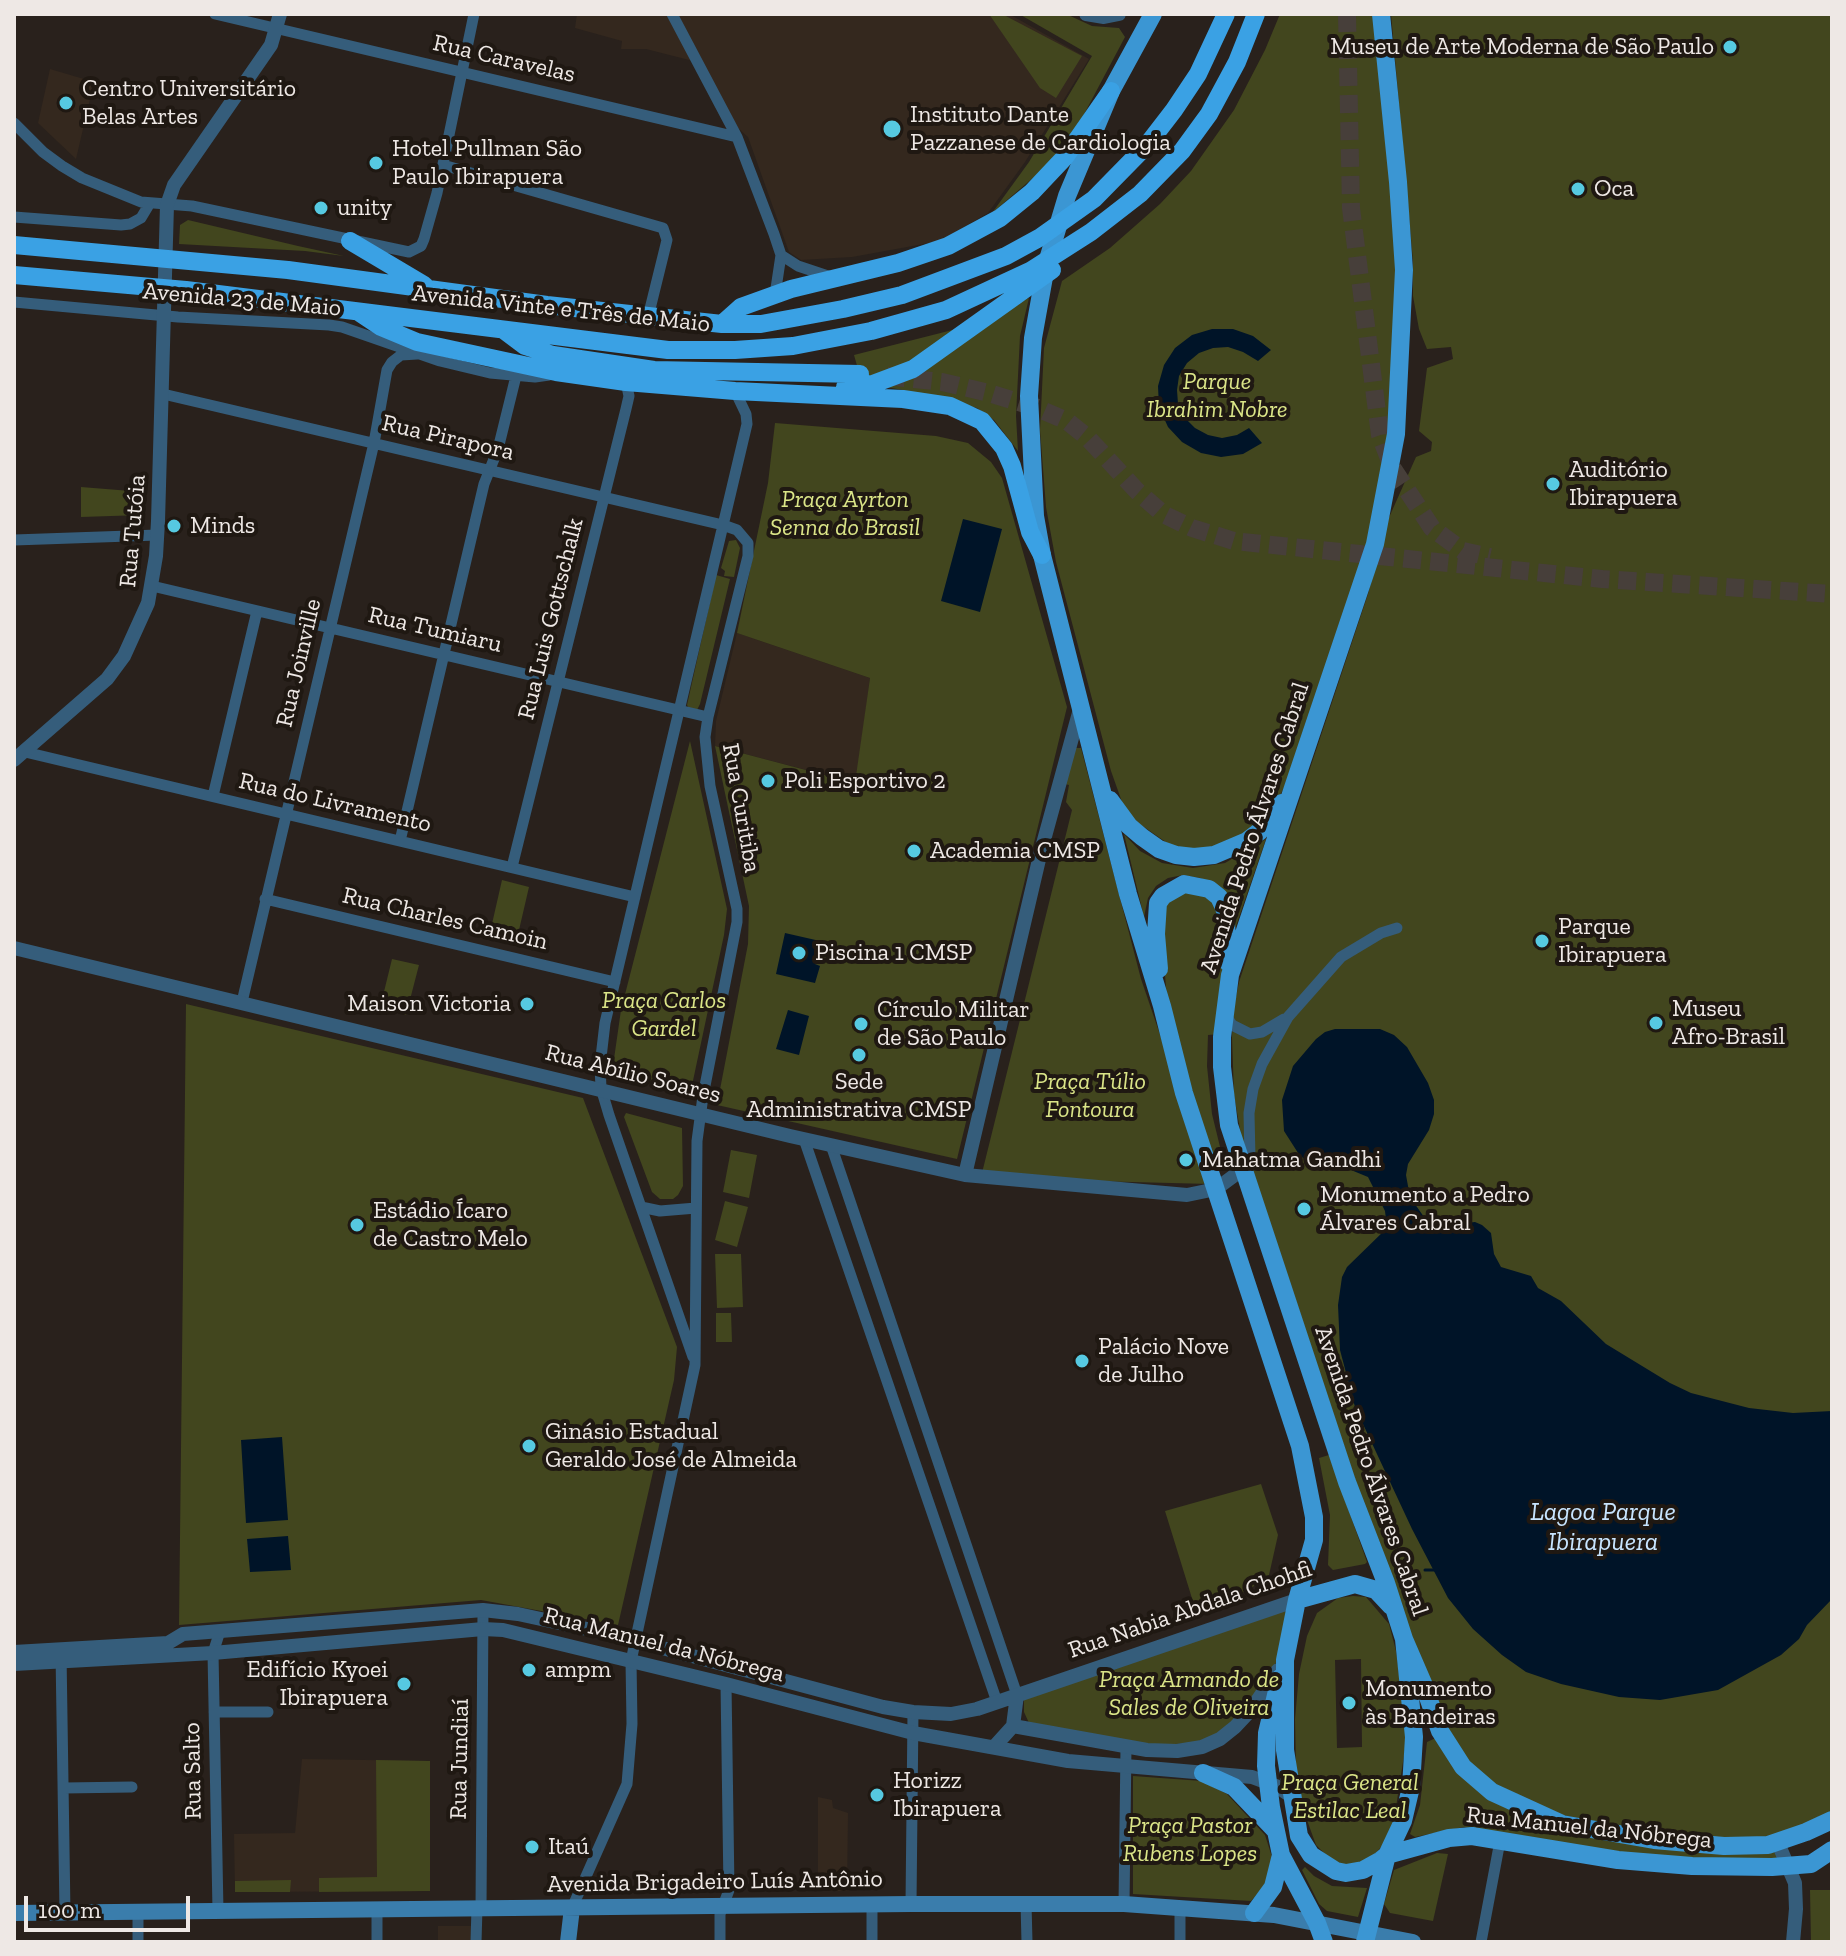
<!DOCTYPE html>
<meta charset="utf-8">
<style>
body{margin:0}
#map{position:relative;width:1846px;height:1956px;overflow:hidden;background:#29211c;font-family:"Zilla Slab",serif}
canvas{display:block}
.frame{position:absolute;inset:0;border:16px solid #eee8e5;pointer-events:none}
.scale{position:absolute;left:24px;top:1896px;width:166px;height:36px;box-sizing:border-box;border:4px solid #eee8e5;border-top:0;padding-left:10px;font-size:24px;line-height:28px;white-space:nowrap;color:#eee8e5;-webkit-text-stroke:6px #1f1812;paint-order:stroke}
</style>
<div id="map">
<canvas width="1846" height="1956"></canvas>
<div class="frame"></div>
<div class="scale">100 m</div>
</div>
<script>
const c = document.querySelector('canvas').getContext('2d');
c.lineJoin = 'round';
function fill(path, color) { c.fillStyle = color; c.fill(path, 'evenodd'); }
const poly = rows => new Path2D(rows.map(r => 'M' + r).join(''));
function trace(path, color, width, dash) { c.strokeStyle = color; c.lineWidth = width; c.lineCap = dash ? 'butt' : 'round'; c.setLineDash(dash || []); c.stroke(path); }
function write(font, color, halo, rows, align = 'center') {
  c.font = font + ' "Zilla Slab",serif'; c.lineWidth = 8; c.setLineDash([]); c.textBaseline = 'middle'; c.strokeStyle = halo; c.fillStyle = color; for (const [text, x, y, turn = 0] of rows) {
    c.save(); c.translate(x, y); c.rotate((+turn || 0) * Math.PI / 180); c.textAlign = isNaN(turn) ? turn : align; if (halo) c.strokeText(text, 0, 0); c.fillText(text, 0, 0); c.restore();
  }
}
fill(poly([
 [577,14,1009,14,1089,59,1025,162,988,213,940,241,852,257,801,260,789,252,748,137,729,120,697,62,646,49,621,49,622,41,575,28],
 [50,69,94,82,76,159,38,123],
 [737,633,870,678,856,783,715,746,716,721],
 [302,1759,430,1761,430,1891,235,1892,234,1834,295,1833],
 [818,1797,832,1800,833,1808,848,1813,847,1891,818,1891],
 [438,1926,472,1926,472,1942,438,1942]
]), '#34281e');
fill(poly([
 [989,14,1002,14,1082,56,1056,98,1040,88],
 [1019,14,1066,14,1092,26,1119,28,1125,37,1082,118,1061,148,1041,171,992,213,1029,162,1092,56],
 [1280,14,1379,14,1401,266,1392,431,1369,539,1288,780,1277,801,1245,835,1209,848,1189,849,1170,845,1134,820,1122,802,1111,771,1056,562,1046,507,1040,430,1044,348,1062,281,1110,248,1160,204,1191,171,1234,110,1265,50],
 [1391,14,1832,14,1832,1812,1764,1841,1695,1840,1562,1815,1493,1786,1473,1769,1441,1718,1374,1537,1241,1135,1234,1095,1232,1037,1233,1012,1239,982,1368,594,1387,522,1416,457,1431,451,1432,442,1419,431,1427,368,1453,359,1451,347,1427,349,1419,329,1413,296,1413,261],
 [188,220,298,246,344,256,305,251,179,244,180,225],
 [1029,298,1020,336,1016,416,1018,451,994,420,977,408,903,390,862,383,854,355,972,325],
 [775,423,936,436,968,443,991,462,1002,478,1067,707,957,1159,717,1105,748,944,749,906,715,746,855,783,870,678,737,633,768,483],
 [81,487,143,492,142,515,81,517],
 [736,540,740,548,734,577,724,576,725,571,721,568,729,541],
 [716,575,730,579,700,704,697,710,690,710,687,705],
 [690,741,727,909,724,935,691,1090,618,1074,614,1059,621,1010],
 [1075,748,1081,748,1141,979,1211,1184,1051,1180,982,1173,1072,810,1066,802,1069,785,1065,784],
 [1124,834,1140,851,1162,863,1193,868,1225,863,1266,839,1235,929,1215,885,1200,878,1183,875,1168,878,1156,886,1148,898,1144,917],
 [502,880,529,887,516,943,489,937],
 [1184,889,1212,896,1224,930,1220,1034,1208,1035,1207,1066,1212,1114,1222,1155,1214,1164,1168,1010,1160,918,1171,896],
 [392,959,419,965,406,1015,380,1008],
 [186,1004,583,1098,677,1347,674,1380,618,1625,481,1600,179,1625],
 [626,1113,682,1128,683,1186,678,1195,673,1199,660,1199,652,1192,624,1117],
 [731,1150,757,1155,749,1198,723,1192],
 [725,1201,748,1207,737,1247,715,1240],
 [715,1254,741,1254,743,1307,717,1308],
 [716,1313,731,1313,732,1342,716,1342],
 [1329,1455,1367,1562,1365,1564,1333,1570,1328,1565,1330,1515,1319,1458],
 [1261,1484,1278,1535,1269,1575,1247,1591,1195,1608,1165,1511],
 [1353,1596,1366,1597,1389,1624,1396,1651,1407,1736,1394,1820,1383,1845,1372,1857,1362,1863,1348,1865,1334,1863,1316,1845,1303,1809,1296,1767,1295,1719,1299,1674,1307,1636,1317,1613,1338,1598],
 [1361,1659,1362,1747,1337,1748,1335,1660],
 [1290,1607,1279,1658,1253,1700,1219,1734,1202,1743,1149,1745,1029,1723,1024,1712,1024,1696],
 [1438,1737,1453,1760,1552,1827,1775,1848,1779,1863,1670,1861,1559,1845,1464,1827,1415,1837,1410,1834,1420,1805,1427,1742],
 [376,1760,430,1761,430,1891,319,1892,319,1878,377,1877],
 [1133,1776,1202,1781,1227,1794,1265,1835,1272,1857,1265,1885,1251,1901,1133,1894],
 [1437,1853,1448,1854,1433,1921,1390,1913,1384,1904,1394,1870],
 [1305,1867,1314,1876,1332,1886,1367,1888,1358,1917,1327,1911,1319,1904,1302,1870],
 [291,1880,290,1892,235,1892,235,1881],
 [1810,1890,1832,1890,1830,1942,1811,1942]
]), '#42461e');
fill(poly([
 [1212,329,1233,329,1253,336,1271,350,1258,361,1243,352,1228,347,1213,348,1199,353,1187,363,1179,376,1177,390,1178,404,1185,418,1195,428,1208,435,1222,438,1237,435,1249,428,1262,443,1243,454,1221,457,1201,453,1182,442,1168,427,1159,407,1158,386,1164,365,1175,348,1192,335],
 [963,519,1002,529,980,612,941,601],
 [785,933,820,941,815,964,820,966,815,983,776,974],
 [788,1010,809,1016,799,1055,776,1049],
 [1335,1029,1380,1029,1394,1035,1407,1047,1428,1083,1434,1100,1434,1114,1429,1130,1408,1164,1406,1175,1410,1197,1424,1217,1435,1223,1447,1225,1475,1222,1482,1225,1491,1233,1494,1254,1501,1267,1531,1276,1538,1288,1561,1301,1606,1344,1670,1383,1691,1393,1749,1408,1793,1413,1832,1411,1832,1599,1807,1625,1799,1639,1781,1655,1718,1690,1660,1700,1619,1697,1561,1684,1526,1672,1502,1655,1473,1629,1448,1598,1412,1529,1355,1407,1340,1350,1338,1305,1342,1277,1347,1267,1387,1228,1385,1211,1368,1177,1351,1170,1315,1165,1300,1156,1284,1131,1282,1100,1293,1066,1316,1039,1325,1032],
 [282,1437,288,1520,246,1523,241,1440],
 [288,1536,291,1570,250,1572,247,1539]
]), '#001428');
trace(poly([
 [1425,1570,1438,1570]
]), '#001428', 3);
trace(poly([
 [1347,14,1351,208,1380,435,1393,469,1432,528,1463,551,1490,557],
 [887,376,942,382,989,393,1035,407,1067,421,1087,437,1137,491,1163,514,1192,528,1234,541,1602,579,1832,594]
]), '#473f3a', 18, [18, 9]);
trace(poly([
 [215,14,737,137],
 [672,14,737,137,774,234,781,255,775,295],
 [14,123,43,152,62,166,82,178,141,202,192,206,409,252,421,246,424,239,437,193,474,14],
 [443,165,663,228,667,240,648,317],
 [14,217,121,225,130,224,141,218,150,203],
 [781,255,798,266,831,277],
 [14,302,178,317,329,325,342,327,440,361,490,373,535,377,549,375],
 [163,394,723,525,737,530,748,543,748,556,708,717,705,737,710,786,737,909,737,922,703,1096,697,1141,695,1365,631,1661,632,1724,627,1784,572,1908],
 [14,540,158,535],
 [152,586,708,717],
 [25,752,635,897],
 [213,796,257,611],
 [400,841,484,484,498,449,516,376],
 [512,867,626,409,629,396,626,382],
 [265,899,615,982],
 [242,1002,374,443,387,370,392,362,401,355,417,354],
 [1225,1014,1232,1025,1250,1034,1262,1032,1284,1019],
 [804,1139,997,1702],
 [831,1145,1017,1695],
 [1243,1169,1250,1158,1249,1113,1253,1089,1262,1064,1288,1017,1341,957,1381,933,1397,928],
 [641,1207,660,1211,696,1208],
 [693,1357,609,1115,601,1088,600,1066,605,1023,747,424,746,414,735,391],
 [61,1653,65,1913],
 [214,1712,268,1712],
 [64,1788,132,1787],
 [1026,1903,1027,1942],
 [911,1904,913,1712],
 [1124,1904,1126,1747],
 [872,1905,872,1942],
 [1180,1907,1180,1942],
 [377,1908,377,1942],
 [481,1908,483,1610],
 [218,1911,213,1653,220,1631],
 [138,1912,138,1942],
 [476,1942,477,1908],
 [720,1942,720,1914,729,1890,726,1684],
 [1481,1942,1500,1841]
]), '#355d7b', 11);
trace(poly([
 [1086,14,1104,17,1119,14],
 [14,760,107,679,124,656,148,603,156,556,158,521,167,205,174,185,271,45,280,14],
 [14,948,790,1136,965,1175,1187,1195,1216,1189,1243,1169],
 [965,1175,1041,851,1080,709],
 [14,1652,168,1643,183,1634,483,1610,518,1614,610,1634,883,1707,913,1712,951,1714,977,1709,1297,1600],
 [14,1664,213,1653,483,1629,503,1630,726,1684,913,1733,1068,1761,1252,1777,1276,1786,1291,1796],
 [1013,1726,1147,1750,1177,1751,1202,1747,1220,1739,1235,1727,1251,1710,1278,1670],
 [994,1747,1013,1726,1017,1695],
 [1778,1843,1795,1883,1796,1909,1793,1942]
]), '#355d7b', 14);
trace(poly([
 [14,1913,911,1904,1124,1904,1274,1915,1413,1942],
 [568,1942,572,1908]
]), '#3a7dac', 16);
trace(poly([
 [1153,14,1111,91,1067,196,1046,266,1033,338,1029,396,1035,516,1042,555,1128,894,1162,1006,1184,1093,1300,1446,1314,1517,1314,1540,1297,1600,1285,1660,1285,1750,1299,1836,1311,1855,1336,1871,1346,1873,1363,1870,1381,1860,1387,1855,1403,1821,1411,1787,1414,1737,1404,1639],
 [1381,14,1398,182,1404,270,1396,434,1375,544,1230,975,1222,1037,1222,1067,1229,1125,1347,1482,1386,1583,1404,1639,1423,1683,1440,1731,1463,1767,1492,1792,1562,1824,1654,1840,1724,1846,1768,1845,1806,1832,1832,1820],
 [1110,800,1129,826,1142,837,1159,849,1176,855,1194,857,1214,855,1247,841,1260,831,1282,803],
 [1159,969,1156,934,1158,903,1163,896,1184,884,1209,889,1219,897,1225,910,1229,964],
 [1297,1600,1355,1584,1376,1590,1391,1606],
 [1280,1678,1267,1733,1266,1766,1271,1807,1281,1855,1317,1923,1324,1942],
 [1203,1773,1234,1787,1276,1831],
 [1387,1855,1449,1838,1472,1836,1618,1860,1692,1866,1772,1867,1811,1864,1832,1850],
 [1254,1913,1273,1887,1281,1855],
 [1365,1942,1387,1855]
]), '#3b96d3', 18);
trace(poly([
 [350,241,424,285],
 [14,245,288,270,547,305,722,324,761,324,843,309,902,295,1006,256,1039,238,1094,199,1147,145,1174,110,1198,74,1226,14],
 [14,275,186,290,668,350,735,350,793,346,871,331,946,310,1030,271,1091,232,1140,194,1182,151,1209,114,1237,62,1256,14],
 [360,313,381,327,417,342,556,372,626,382,735,391,903,399,950,406,982,421,1004,448,1012,466,1030,532,1042,555],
 [722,324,741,307,791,289,898,263,948,246,1000,218,1032,192,1065,157,1111,91],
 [505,331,525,346,553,355,654,370,860,374],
 [845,387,873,384,913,369,1052,270]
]), '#3aa1e4', 18);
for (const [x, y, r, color] of [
 [1730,47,8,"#56c9e1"],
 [66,103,8,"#56c9e1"],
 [892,129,10,"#56c9e1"],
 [376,163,8,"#56c9e1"],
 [1578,189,8,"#56c9e1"],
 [321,208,8,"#56c9e1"],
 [1553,484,8,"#56c9e1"],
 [174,526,8,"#56c9e1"],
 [768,781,8,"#56c9e1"],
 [914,851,8,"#56c9e1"],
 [1542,941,8,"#56c9e1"],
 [799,953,8,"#56c9e1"],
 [527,1004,8,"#56c9e1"],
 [1656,1023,8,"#56c9e1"],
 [861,1024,8,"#56c9e1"],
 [859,1055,8,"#56c9e1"],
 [1186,1160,8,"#56c9e1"],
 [1304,1209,8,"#56c9e1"],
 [357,1225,8,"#56c9e1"],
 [1082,1361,8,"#56c9e1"],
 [529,1446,8,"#56c9e1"],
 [529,1670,8,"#56c9e1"],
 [404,1684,8,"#56c9e1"],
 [1349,1703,8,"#56c9e1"],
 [877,1795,8,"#56c9e1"],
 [532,1847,8,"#56c9e1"]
]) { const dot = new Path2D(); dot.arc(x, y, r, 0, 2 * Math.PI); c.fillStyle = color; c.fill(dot); trace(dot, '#1f1812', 3); }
write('24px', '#eee8e5', '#1f1812', [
 ["Museu de Arte Moderna de São Paulo",1714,47,"right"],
 ["Centro Universitário",82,89],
 ["Belas Artes",82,117],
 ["Instituto Dante",910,115],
 ["Pazzanese de Cardiologia",910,143],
 ["Hotel Pullman São",392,149],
 ["Paulo Ibirapuera",392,177],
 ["Oca",1594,189],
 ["unity",337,208],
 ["Auditório",1569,470],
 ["Ibirapuera",1569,498],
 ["Minds",190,526],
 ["Poli Esportivo 2",784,781],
 ["Academia CMSP",930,851],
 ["Parque",1558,927],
 ["Ibirapuera",1558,955],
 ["Piscina 1 CMSP",815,953],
 ["Maison Victoria",511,1004,"right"],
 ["Museu",1672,1009],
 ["Afro-Brasil",1672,1037],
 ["Círculo Militar",877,1010],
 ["de São Paulo",877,1038],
 ["Sede",859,1082,"center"],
 ["Administrativa CMSP",859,1110,"center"],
 ["Mahatma Gandhi",1202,1160],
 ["Monumento a Pedro",1320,1195],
 ["Álvares Cabral",1320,1223],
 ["Estádio Ícaro",373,1211],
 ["de Castro Melo",373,1239],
 ["Palácio Nove",1098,1347],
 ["de Julho",1098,1375],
 ["Ginásio Estadual",545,1432],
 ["Geraldo José de Almeida",545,1460],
 ["Edifício Kyoei",388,1670,"right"],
 ["Ibirapuera",388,1698,"right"],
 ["ampm",545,1670],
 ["Monumento",1365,1689],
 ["às Bandeiras",1365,1717],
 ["Horizz",893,1781],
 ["Ibirapuera",893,1809],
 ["Itaú",548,1847]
], 'left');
write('24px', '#eee8e5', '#1f1812', [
 ["Rua Caravelas",504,59,13],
 ["Avenida 23 de Maio",242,300,5],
 ["Avenida Vinte e Três de Maio",561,309,6],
 ["Rua Pirapora",448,438,13],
 ["Rua Tutóia",133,531,-85],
 ["Rua Luis Gottschalk",551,619,-76],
 ["Rua Tumiaru",435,630,13],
 ["Rua Joinville",299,663,-77],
 ["Rua do Livramento",335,803,13],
 ["Rua Curitiba",741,808,80],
 ["Avenida Pedro Álvares Cabral",1255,828,-72],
 ["Rua Charles Camoin",445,919,13],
 ["Rua Abílio Soares",633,1074,14],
 ["Avenida Pedro Álvares Cabral",1371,1471,71],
 ["Rua Nabia Abdala Chohfi",1190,1610,-19],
 ["Rua Manuel da Nóbrega",664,1645,14],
 ["Rua Jundiaí",460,1759,-89],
 ["Rua Salto",193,1771,-91],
 ["Rua Manuel da Nóbrega",1589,1828,6],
 ["Avenida Brigadeiro Luís Antônio",715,1882,-1]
]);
write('italic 24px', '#dbe588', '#1f1812', [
 ["Parque",1217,382],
 ["Ibrahim Nobre",1217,410],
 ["Praça Ayrton",845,500],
 ["Senna do Brasil",845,528],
 ["Praça Carlos",664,1001],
 ["Gardel",664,1029],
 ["Praça Túlio",1090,1082],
 ["Fontoura",1090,1110],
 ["Praça Armando de",1189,1680],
 ["Sales de Oliveira",1189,1708],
 ["Praça General",1350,1783],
 ["Estilac Leal",1350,1811],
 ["Praça Pastor",1190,1826],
 ["Rubens Lopes",1190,1854]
]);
write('italic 26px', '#c8e5ff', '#1f1812', [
 ["Lagoa Parque",1603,1513],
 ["Ibirapuera",1603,1543]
]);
</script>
